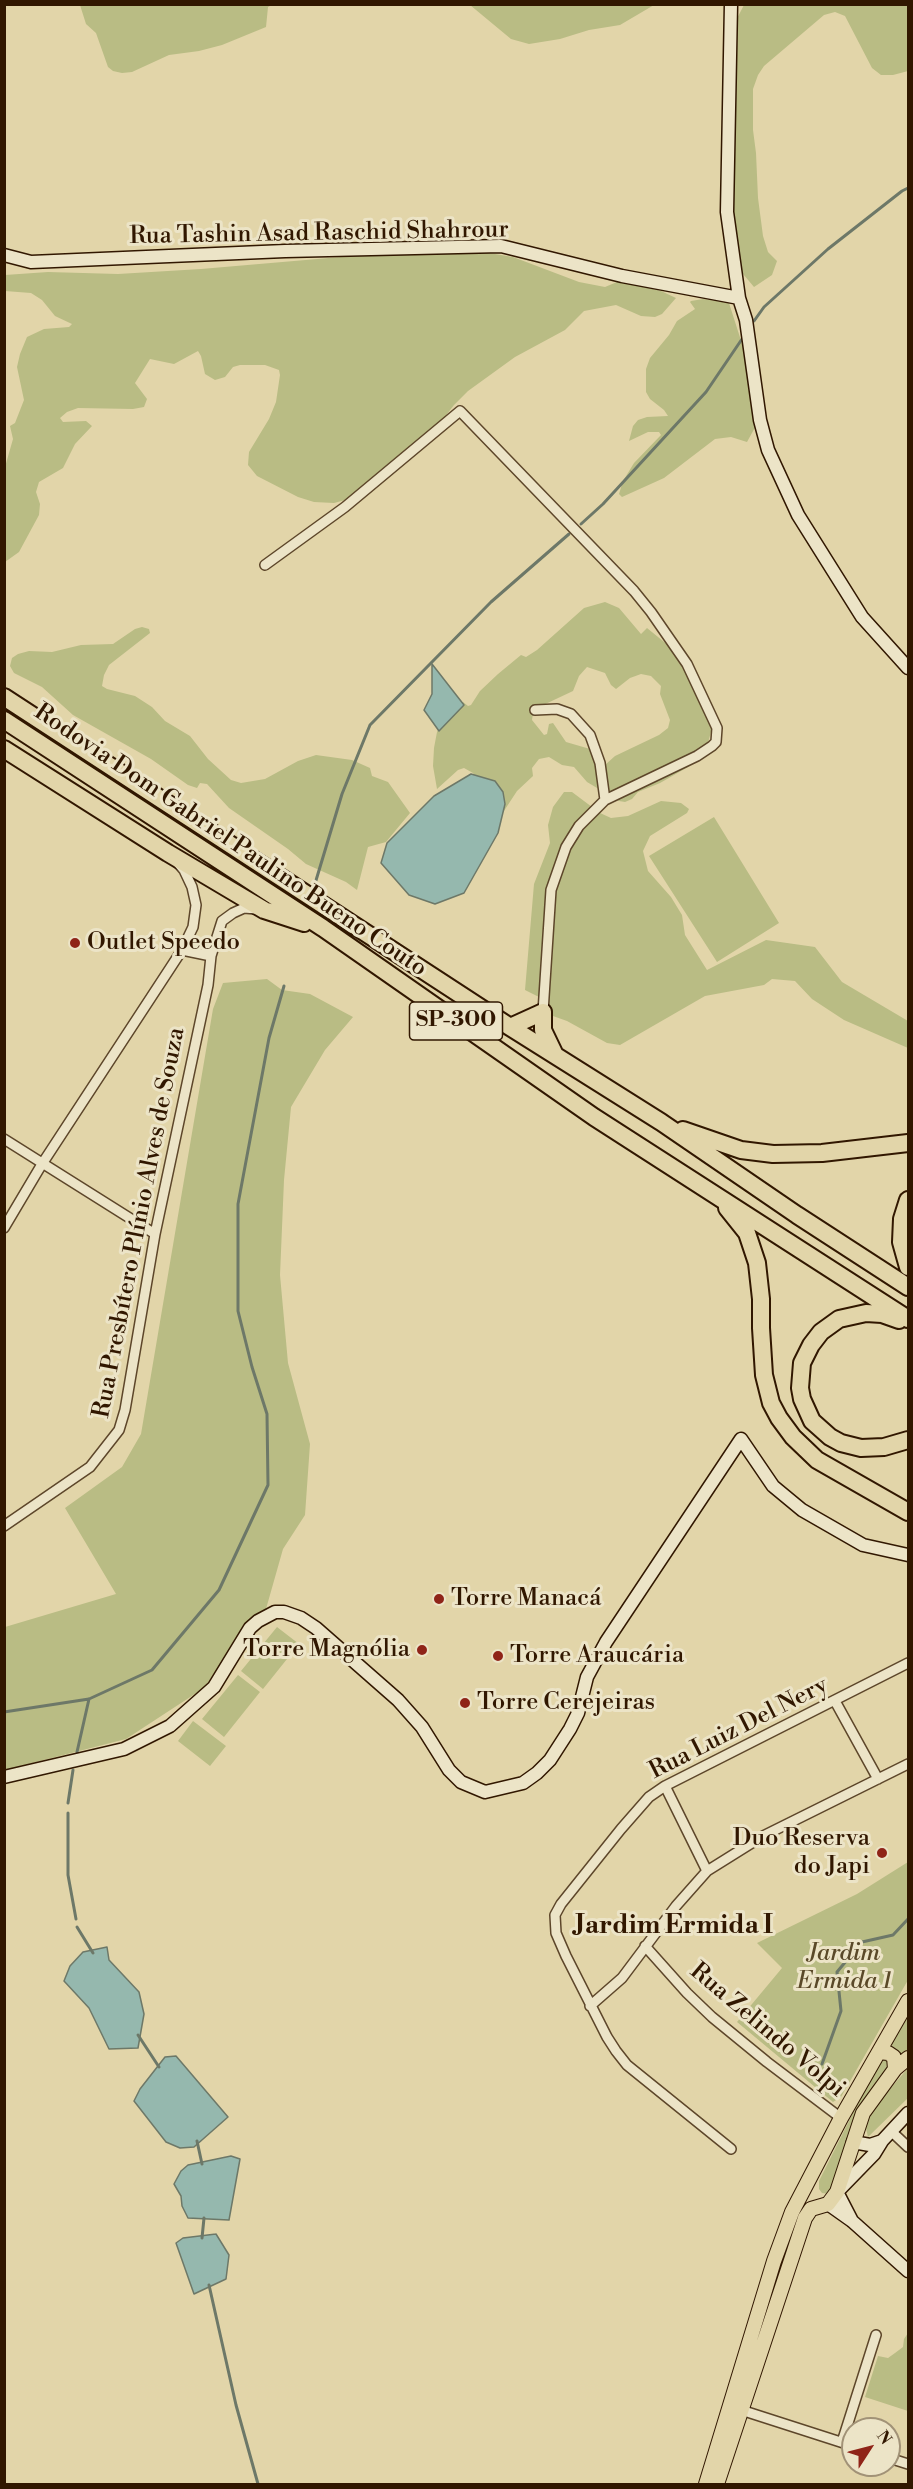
<!DOCTYPE html>
<meta charset="utf-8">
<style>
body{margin:0}
#map{position:relative;width:913px;height:2489px;overflow:hidden;background:#e2d5a9;font-family:"Libre Bodoni",serif}
canvas{display:block}
.frame{position:absolute;inset:0;border:6px solid #311700;pointer-events:none}
.north{position:absolute;left:841px;top:2417px;width:60px;height:60px;box-sizing:border-box;background:#ece4c7;border:2px solid #a19277;border-radius:50%;rotate:54deg;font-size:16px;font-weight:700;line-height:24px;text-align:center;color:#311700}
.north::after{content:'';display:block;margin:auto;width:21px;height:27px;background:#8f2418;clip-path:polygon(50% 0,100% 100%,50% 72%,0 100%)}
</style>
<div id="map">
<canvas width="913" height="2489"></canvas>
<div class="frame"></div>
<div class="north">N</div>
</div>
<script>
const c = document.querySelector('canvas').getContext('2d');
c.lineJoin = 'round';
function fill(path, color) { c.fillStyle = color; c.fill(path, 'evenodd'); }
const poly = rows => new Path2D(rows.map(r => 'M' + r).join(''));
function trace(path, color, width, dash) { c.strokeStyle = color; c.lineWidth = width; c.lineCap = dash ? 'butt' : 'round'; c.setLineDash(dash || []); c.stroke(path); }
function write(font, color, halo, rows, align = 'center') {
  c.font = font + ' "Libre Bodoni",serif'; c.lineWidth = 6; c.setLineDash([]); c.textBaseline = 'middle'; c.strokeStyle = halo; c.fillStyle = color; for (const [text, x, y, turn = 0] of rows) {
    c.save(); c.translate(x, y); c.rotate((+turn || 0) * Math.PI / 180); c.textAlign = isNaN(turn) ? turn : align; if (halo) c.strokeText(text, 0, 0); c.fillText(text, 0, 0); c.restore();
  }
}
fill(poly([
 [561,4,564,6,654,5,620,25,589,30,560,39,529,44,511,39,470,5],
 [80,5,80,4,272,5,268,7,266,27,222,45,199,51,169,55,132,72,122,73,113,71,108,67,96,33,86,24],
 [744,5,908,5,908,71,893,75,881,75,872,68,845,16,835,12,824,15,764,66,758,75,753,89,753,130,756,153,758,198,763,236,768,252,777,261,772,275,754,287,738,268,733,256,732,28],
 [477,251,513,257,579,282,605,287,617,282,628,283,661,291,676,298,662,314,655,317,641,316,616,305,584,311,565,330,515,357,468,391,454,405,426,441,349,499,334,503,314,502,298,497,257,476,248,465,249,452,269,419,276,402,280,375,279,370,265,365,240,365,233,367,225,377,215,380,205,374,201,356,198,351,174,364,150,359,135,383,147,399,144,407,133,409,78,408,67,412,60,418,63,422,86,421,92,426,75,444,63,468,39,482,36,492,40,504,39,515,19,552,5,562,5,467,13,439,10,426,15,423,24,400,17,367,20,354,27,337,44,329,69,327,72,324,55,316,42,300,31,293,5,291,5,275,48,272,118,274,201,269,387,253],
 [703,299,729,303,745,353,758,422,747,442,731,437,715,439,664,478,622,497,619,494,623,481,634,463,661,435,659,432,648,432,629,441,633,426,638,420,647,417,668,416,664,410,650,399,646,392,646,369,650,358,669,335,677,321,695,309,690,302,691,301],
 [605,602,619,608,641,634,647,628,685,659,712,728,708,743,688,767,660,783,638,792,632,799,625,802,619,801,587,782,574,767,562,765,549,757,539,759,532,768,533,776,517,791,500,817,473,773,464,768,458,770,437,789,433,766,434,748,437,732,444,716,463,702,468,706,471,705,480,691,498,674,521,655,526,657,537,650,584,608],
 [587,667,605,673,611,685,616,689,630,678,641,674,651,676,661,686,660,694,670,720,668,728,659,735,615,756,605,765,598,763,590,749,566,742,553,723,549,724,547,734,544,735,532,720,533,713,539,707,573,691,579,676],
 [142,627,149,629,150,633,109,665,104,675,102,686,107,689,135,696,152,707,165,721,190,736,208,759,231,780,241,783,265,779,298,761,316,755,352,760,370,768,372,776,388,782,410,813,386,842,368,847,357,890,346,882,306,864,288,849,229,808,207,784,200,783,197,788,188,785,151,759,73,715,42,687,14,673,10,666,12,658,18,654,29,651,52,652,81,645,113,644,135,629],
 [564,792,572,792,600,813,611,818,628,816,661,801,681,803,689,809,687,813,650,836,643,851,648,871,671,897,682,915,685,935,707,970,766,940,815,947,842,982,908,1021,908,1048,844,1020,812,999,795,981,772,979,764,985,705,996,620,1045,607,1043,567,1021,539,1011,539,997,525,990,534,884,550,843,548,825,553,807],
 [714,817,779,923,717,962,649,856],
 [267,979,282,990,310,994,353,1017,325,1050,291,1107,284,1180,280,1275,288,1363,310,1444,305,1515,283,1549,264,1616,245,1629,204,1688,126,1739,5,1770,5,1627,116,1594,65,1508,122,1467,141,1434,213,1009,223,983],
 [277,1627,299,1644,263,1689,241,1671],
 [238,1675,260,1692,224,1737,202,1719],
 [193,1721,226,1746,210,1766,178,1741],
 [908,1862,908,1980,841,2097,833,2102,737,2022,782,1968,757,1943,857,1894],
 [908,2009,908,2051,899,2059,890,2043],
 [886,2059,889,2062,888,2068,870,2093,850,2128,835,2188,829,2194,822,2193,819,2189,819,2181,877,2065],
 [908,2068,908,2098,868,2137,865,2124,872,2110],
 [908,2333,908,2411,865,2397,878,2356,888,2358,895,2353,903,2347,904,2339]
]), '#b9bc84');
const water = poly([
 [432,664,464,705,439,731,424,710,432,694,432,664],
 [471,774,495,781,503,792,505,804,498,833,464,893,435,904,409,895,381,863,387,843,434,796,471,774],
 [107,1947,109,1960,139,1992,144,2014,138,2048,109,2049,89,2008,64,1981,70,1966,83,1952,107,1947],
 [176,2056,228,2117,194,2147,180,2148,166,2142,134,2101,140,2089,165,2057,176,2056],
 [231,2156,240,2159,229,2220,188,2218,182,2206,181,2196,174,2184,181,2171,188,2165,231,2156],
 [216,2234,229,2255,226,2279,194,2294,176,2243,183,2238,216,2234]
]);
fill(water, '#95b8ae');
trace(water, '#6d7868', 1.5);
trace(poly([
 [754,321,764,307,828,249,902,191,908,188],
 [581,524,603,504,706,392,742,339],
 [314,887,342,794,370,725,491,602,569,534],
 [4,1712,89,1699,152,1670,219,1590,268,1485,267,1414,252,1367,238,1311,238,1204,269,1038,284,986],
 [77,1752,89,1699],
 [68,1803,73,1770],
 [68,1813,68,1875,76,1919],
 [77,1927,93,1953],
 [138,2035,159,2067],
 [822,2064,841,2011,837,1972,862,1942,893,1935,908,1919],
 [197,2141,202,2164],
 [202,2238,204,2218],
 [209,2285,236,2405,258,2484]
]), '#6d7868', 3);
const street = poly([
 [265,565,345,507,460,411,634,591,651,612,687,664,717,728,716,742,712,746,697,756,605,800,579,826,566,847,551,890,543,1012],
 [535,710,557,709,571,714,590,735,600,763,605,800],
 [182,950,211,956],
 [4,1139,155,1234],
 [4,1228,42,1164,182,950,193,927,196,905,192,887,184,870,178,863],
 [4,1526,90,1467,119,1430,125,1410,155,1234,208,985,211,956,222,921,233,913,244,908,256,909],
 [835,1701,878,1779],
 [665,1786,707,1871],
 [645,1946,687,1993,712,2017,767,2062,841,2118],
 [590,2006,622,1978,676,1906,707,1871,763,1836,908,1764],
 [892,2132,908,2147],
 [731,2149,627,2065,616,2051,607,2037,566,1956,556,1933,555,1915,561,1904,621,1829,649,1797,665,1786,908,1663],
 [741,2410,853,2446],
 [842,2442,876,2335],
 [889,2458,908,2464]
]);
const secondary = poly([
 [731,4,727,212,739,298,746,320,760,420,768,450,798,515,862,617,908,668],
 [4,255,31,262,285,251,501,246,622,276,739,298],
 [4,1777,124,1749,170,1726,214,1687,250,1628,258,1621,275,1612,284,1612,301,1618,316,1628,398,1700,422,1727,449,1770,461,1782,485,1792,523,1783,537,1773,550,1760,570,1729,578,1713,587,1677,606,1642,741,1439,773,1486,802,1510,863,1545,908,1555],
 [853,2142,870,2145,882,2141],
 [828,2204,852,2221,908,2271],
 [852,2221,837,2192,874,2154,882,2141,908,2113]
]);
const primary = poly([
 [879,2052,888,2053,894,2057,895,2069],
 [706,2484,774,2261,792,2212,841,2118,908,2001],
 [717,2484,805,2218,811,2209,828,2204,837,2192,863,2113,895,2069,908,2058]
]);
const highway = poly([
 [4,697,510,1027,661,1122,797,1215,908,1287],
 [4,720,323,928,594,1117,908,1319],
 [4,749,168,853,264,910,304,923],
 [543,1012,543,1030,555,1055],
 [510,1027,543,1012],
 [683,1130,741,1150,773,1154,822,1153,908,1143],
 [908,1200,902,1219,901,1242,908,1267],
 [727,1208,747,1233,757,1263,761,1299,761,1328,764,1375,771,1403,779,1418,793,1437,817,1460,908,1512],
 [899,1320,882,1314,866,1313,839,1319,821,1332,811,1345,802,1363,800,1388,802,1399,812,1421,830,1437,841,1443,861,1448,884,1447,908,1440]
]);
trace(street, '#5d462a', 12);
trace(secondary, '#311700', 15);
trace(primary, '#311700', 16);
trace(highway, '#311700', 20);
trace(street, '#ece4c7', 9);
trace(secondary, '#ece4c7', 12);
trace(primary, '#e2d5a9', 14);
trace(highway, '#e2d5a9', 16);
for (const [x, y, r, color] of [
 [75,943,6,"#8f2418"],
 [439,1599,6,"#8f2418"],
 [422,1650,6,"#8f2418"],
 [498,1656,6,"#8f2418"],
 [465,1703,6,"#8f2418"],
 [882,1853,6,"#8f2418"]
]) { const dot = new Path2D(); dot.arc(x, y, r, 0, 2 * Math.PI); c.fillStyle = color; c.fill(dot); trace(dot, '#ece4c7', 2); }
for (const [x, y, w] of [
 [456,1021,93]
]) { const box = new Path2D(); box.roundRect(x - w / 2, y - 19, w, 38, 4.5); c.fillStyle = '#ece4c7'; c.fill(box); trace(box, '#311700', 1.5); }
write('bold 22px', '#311700', null, [
 ["SP-300",456,1021]
]);
write('24px', '#311700', '#ece4c7', [
 ["Rua Tashin Asad Raschid Shahrour",319,234,-1],
 ["Rodovia Dom Gabriel Paulino Bueno Couto",230,841,34],
 ["Rua Presbítero Plínio Alves de Souza",140,1223,-79],
 ["Rua Luiz Del Nery",739,1729,-27],
 ["Rua Zelindo Volpi",767,2031,40]
]);
write('24px', '#311700', '#ece4c7', [
 ["Outlet Speedo",87,943],
 ["Torre Manacá",451,1599],
 ["Torre Magnólia",410,1650,"right"],
 ["Torre Araucária",510,1656],
 ["Torre Cerejeiras",477,1703],
 ["Duo Reserva",870,1839,"right"],
 ["do Japi",870,1867,"right"]
], 'left');
write('italic 24px', '#5a4928', '#ece4c7', [
 ["Jardim",844,1954],
 ["Ermida 1",844,1982]
]);
write('bold 26px', '#311700', '#ece4c7', [
 ["Jardim Ermida I",674,1927]
]);
</script>
